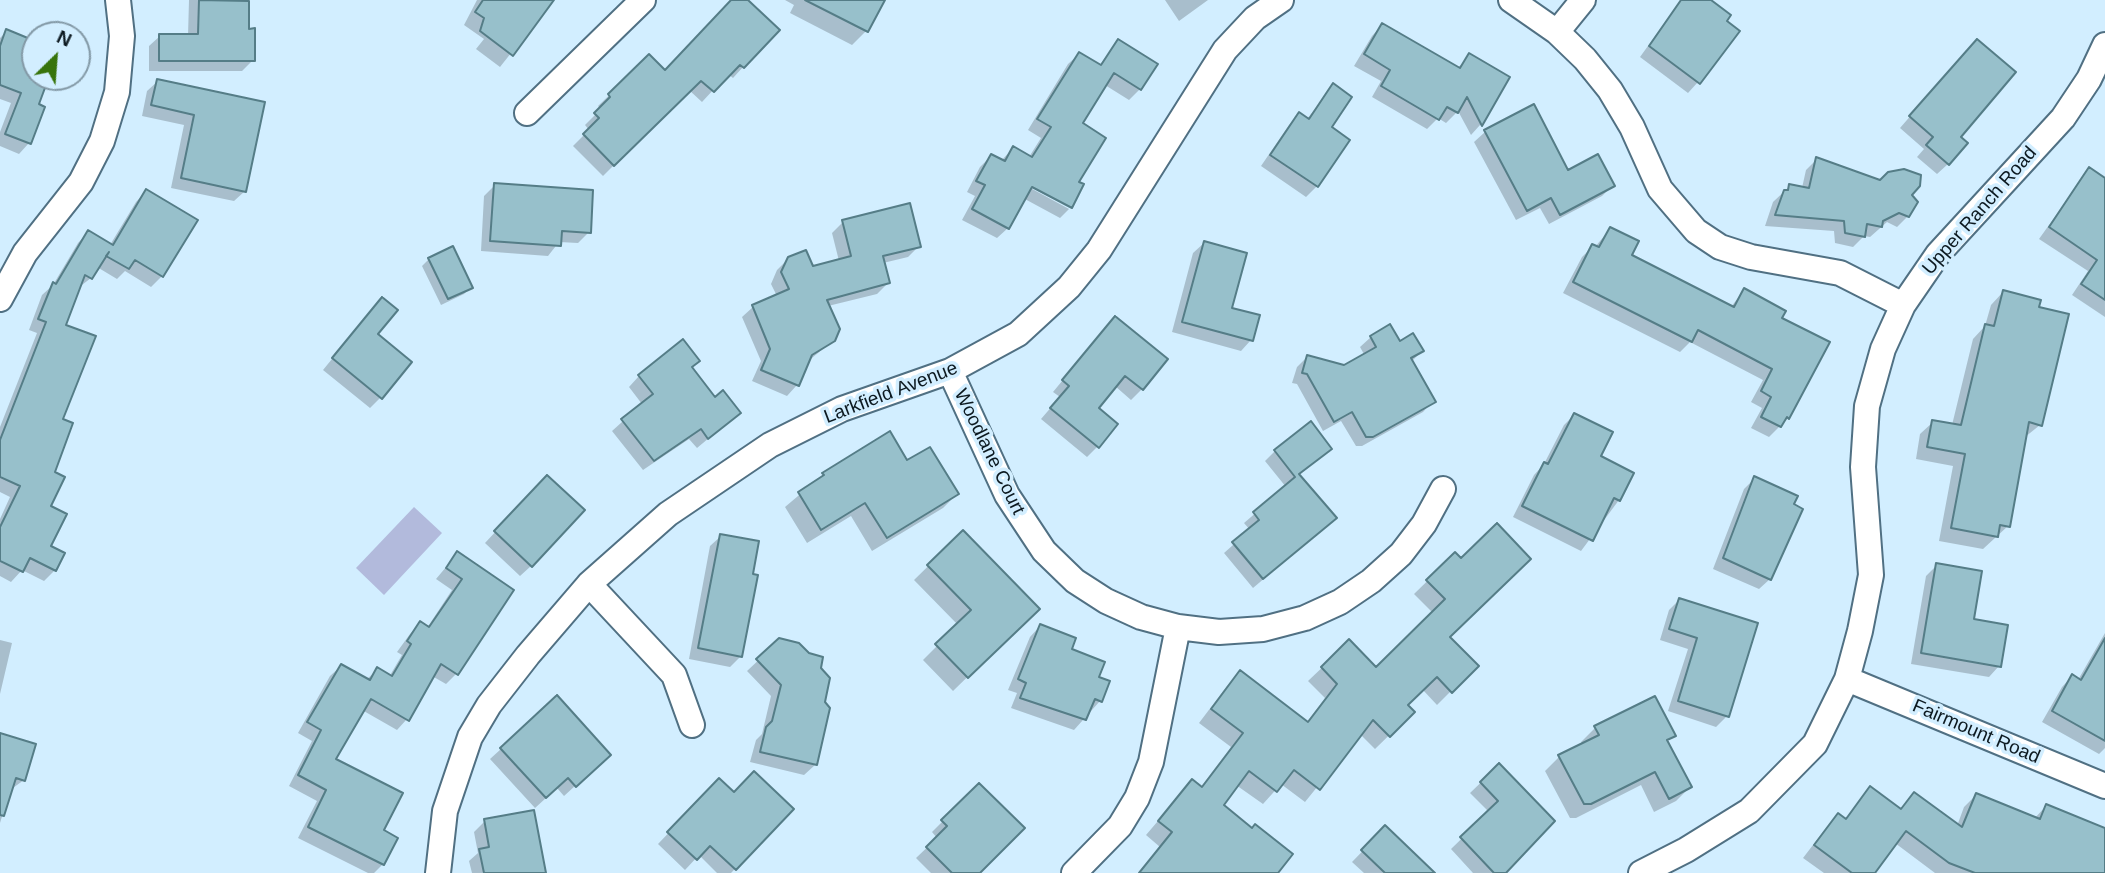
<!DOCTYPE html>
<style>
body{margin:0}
#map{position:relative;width:2105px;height:873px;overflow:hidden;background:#d2eeff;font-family:Helvetica,sans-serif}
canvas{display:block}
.north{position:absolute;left:21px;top:21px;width:70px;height:70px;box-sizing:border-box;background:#d2eeff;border:2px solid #8399a6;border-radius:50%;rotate:25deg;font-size:19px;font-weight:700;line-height:28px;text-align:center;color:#0c1920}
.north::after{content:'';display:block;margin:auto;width:24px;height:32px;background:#37740b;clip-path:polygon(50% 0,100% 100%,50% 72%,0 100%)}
</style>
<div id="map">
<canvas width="2105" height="873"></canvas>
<div class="north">N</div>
</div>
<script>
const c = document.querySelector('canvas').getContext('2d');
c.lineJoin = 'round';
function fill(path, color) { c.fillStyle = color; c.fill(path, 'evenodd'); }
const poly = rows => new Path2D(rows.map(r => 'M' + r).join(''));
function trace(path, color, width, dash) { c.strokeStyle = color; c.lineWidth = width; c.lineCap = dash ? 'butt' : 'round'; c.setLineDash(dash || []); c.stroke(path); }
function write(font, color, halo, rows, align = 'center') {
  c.font = font + ' Helvetica,sans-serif'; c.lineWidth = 7; c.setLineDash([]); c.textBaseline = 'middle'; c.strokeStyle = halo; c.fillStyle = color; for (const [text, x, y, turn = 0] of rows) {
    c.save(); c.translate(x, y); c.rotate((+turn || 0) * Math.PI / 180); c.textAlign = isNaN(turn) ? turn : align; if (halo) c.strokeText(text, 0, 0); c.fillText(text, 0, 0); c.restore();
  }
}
fill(poly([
 [414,507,442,533,384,595,356,568]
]), '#b2badc');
fill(poly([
 [189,0,226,0,248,31,253,60,242,71,149,71,149,46,160,36,188,36],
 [477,0,553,0,500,67,476,49,484,39,464,25],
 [733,0,745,0,743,67,733,78,728,74,702,102,689,90,603,176,573,146,589,130,585,125,601,109,598,106,649,57,665,72],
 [785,0,883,0,866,31,852,45,790,13,794,5],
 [1165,0,1208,0,1179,21],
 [1681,0,1708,0,1698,82,1688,93,1640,57],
 [42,24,65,33,35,35,35,77,48,77,37,105,29,143,19,154,0,146,0,132,11,103,0,99,0,38,7,31,29,40],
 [1382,25,1457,69,1469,56,1508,78,1480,125,1471,135,1458,111,1446,123,1438,118,1427,129,1372,97,1381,81,1354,66,1372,36],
 [1118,41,1140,89,1129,100,1105,85,1080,124,1077,182,1071,207,1025,181,1023,184,1069,209,1060,218,1023,198,1008,228,997,238,962,220,975,196,967,192,980,167,991,156,1001,161,1013,148,1029,157,1041,138,1028,130,1068,64,1079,54,1099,66],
 [1966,52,1958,137,1948,164,1937,174,1917,157,1924,149,1900,128],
 [158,81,263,103,245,191,234,201,171,188,184,125,142,116,147,91],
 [1333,86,1329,128,1317,186,1306,197,1261,166,1289,125,1299,114,1307,119],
 [1485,132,1567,172,1613,185,1602,196,1549,224,1540,208,1516,220,1474,142],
 [1817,159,1910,195,1908,216,1897,227,1887,222,1870,237,1864,236,1853,247,1835,243,1834,231,1765,226,1773,202,1790,186,1802,188,1806,170],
 [2089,169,2105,180,2105,317,2072,295,2088,271,2039,239],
 [495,185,589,232,578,243,559,242,548,256,481,251,484,196],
 [146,191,162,276,151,287,125,271,117,279,97,267,91,278,78,288,64,326,61,420,49,507,48,547,55,570,44,581,22,570,11,582,0,576,0,519,10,497,0,492,0,427,37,333,29,330,42,295,53,285,78,243,88,232,110,245,136,202],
 [843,222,919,246,908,257,883,263,888,283,877,294,828,306,834,340,807,362,797,385,787,396,752,381,761,361,742,317,753,307,777,296,771,284,777,270,788,259,812,268,839,261,832,233],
 [1610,229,1630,256,1731,307,1744,290,1780,318,1788,418,1769,437,1751,428,1762,408,1751,402,1763,380,1690,342,1680,352,1563,293,1582,257,1593,246,1595,247],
 [1204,243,1230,309,1251,340,1241,351,1172,332,1193,253],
 [429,259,471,287,464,294,441,305,422,266],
 [2003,292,2040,425,2025,437,2008,526,1983,549,1939,541,1953,466,1916,459,1920,434,1933,422,1952,425,1973,339,1985,326,1991,305],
 [372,310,381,397,370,408,323,370],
 [1105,329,1142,389,1131,400,1115,386,1096,408,1098,446,1087,457,1041,419,1060,397,1053,392],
 [1371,337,1422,351,1411,362,1433,401,1423,412,1362,446,1356,446,1341,421,1323,431,1297,384,1292,383,1297,367,1307,357,1344,367,1365,356,1360,347],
 [690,368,715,399,739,413,697,448,689,439,643,470,612,431,642,404,629,387,639,376],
 [1574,415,1619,500,1581,551,1513,517,1534,475,1544,464,1564,425],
 [1330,449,1298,476,1325,527,1253,588,1224,553,1250,530,1244,523,1286,487,1265,461,1275,451],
 [907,462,957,494,943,508,872,551,851,516,807,543,785,507,824,474],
 [1755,478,1770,579,1759,589,1713,569,1744,489],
 [536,488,531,566,520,576,485,543],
 [963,532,1037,609,953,691,923,660,958,625,914,580],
 [721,536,741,656,730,667,689,659,710,546],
 [457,554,512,591,456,674,446,684,432,676,407,719,397,730,362,710,334,760,382,831,383,864,374,873,368,873,298,838,317,801,289,786,312,741,298,733,330,676,341,666,366,680,377,670,389,677,402,655,397,652,410,634,420,623,427,628,452,590,436,579],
 [1455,554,1448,637,1476,666,1437,705,1422,689,1406,705,1413,712,1375,749,1360,734,1305,802,1281,784,1263,804,1236,785,1221,805,1276,873,1138,873,1160,847,1146,835,1192,781,1200,788,1231,747,1199,723,1227,686,1240,673,1306,723,1325,698,1308,681,1349,642,1376,669,1433,613,1414,594],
 [1937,565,1999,666,1989,677,1911,664,1926,576],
 [1679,600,1756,624,1727,716,1716,727,1668,711,1688,649,1660,640,1669,610],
 [1040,626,1097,678,1100,701,1074,730,1011,708,1017,693,1008,690,1030,637],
 [2105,633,2105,748,2099,754,2042,722,2062,687,2072,676,2078,680],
 [0,640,12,643,0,694],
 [780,640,815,765,804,775,750,762,756,740,762,734,771,696,747,671],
 [557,698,598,765,564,796,557,788,535,808,490,759],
 [1595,728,1674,735,1667,742,1690,787,1676,801,1654,812,1641,785,1576,818,1570,818,1545,771,1559,757,1583,745,1581,742],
 [0,735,24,780,10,790,0,823],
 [1499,765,1503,873,1473,873,1451,849,1489,812,1470,793],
 [719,780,734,794,792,809,731,873,717,873,699,855,685,870,658,844],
 [979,785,978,873,931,873,916,858,937,838,932,832],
 [1871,789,1899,810,1914,794,1957,826,1964,807,1976,795,2034,819,2046,806,2105,845,2105,873,1935,873,1895,843,1873,873,1824,873,1803,858,1826,828,1838,816,1844,820],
 [485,821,544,873,472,873,469,861,478,853,474,832],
 [1385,828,1433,873,1364,873,1352,862]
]), '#0003');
const building = poly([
 [199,0,249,1,249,29,255,28,255,61,159,61,159,34,198,34,199,0],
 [483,0,554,0,513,56,480,31,484,18,475,12,483,0],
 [731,0,748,0,780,30,744,68,740,65,714,92,701,81,614,166,583,134,599,118,594,113,610,97,608,94,649,54,665,70,731,0],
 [805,0,885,0,868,32,805,0],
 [1681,0,1711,0,1731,15,1727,21,1740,31,1700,84,1649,46,1681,0],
 [1382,23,1460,68,1469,53,1510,77,1482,126,1467,97,1458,113,1447,107,1439,120,1381,86,1390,70,1364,54,1382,23],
 [6,29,35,41,35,77,49,77,39,104,45,107,31,144,5,134,21,93,0,85,0,46,6,29],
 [1118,39,1158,64,1141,90,1114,73,1083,123,1106,138,1079,182,1084,184,1072,208,1032,187,1009,229,972,209,985,185,976,181,991,154,1005,161,1013,146,1032,157,1051,127,1037,119,1079,52,1101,65,1118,39],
 [1977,39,2016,72,1961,137,1968,143,1949,165,1926,145,1933,137,1909,116,1977,39],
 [157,79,265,102,246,192,181,178,194,115,151,105,157,79],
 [1333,83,1352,97,1332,127,1350,140,1318,187,1270,155,1299,112,1309,119,1333,83],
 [1534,104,1568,170,1598,154,1615,186,1560,215,1551,198,1527,211,1484,130,1534,104],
 [1816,157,1880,180,1888,172,1904,169,1921,175,1920,186,1912,195,1918,202,1909,217,1899,213,1883,221,1882,227,1867,224,1865,237,1845,233,1844,221,1775,215,1784,190,1788,190,1789,184,1809,188,1816,157],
 [2089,167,2105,178,2105,300,2081,284,2097,260,2049,227,2089,167],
 [494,183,593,190,591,233,562,231,561,246,490,241,494,183],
 [146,189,198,220,163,277,135,260,129,269,106,256,109,252,92,279,85,275,66,325,96,336,63,419,73,423,55,472,65,477,51,506,67,514,51,546,65,553,56,571,30,558,23,572,0,561,0,527,20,486,0,477,0,440,46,322,38,319,53,282,56,284,88,230,113,245,146,189],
 [910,203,921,247,883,256,890,283,827,300,840,329,835,341,812,355,799,386,761,370,770,349,752,305,789,289,781,272,788,257,806,250,813,266,851,256,842,220,910,203],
 [1610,227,1639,241,1632,255,1734,307,1744,288,1786,311,1782,318,1830,342,1789,419,1787,417,1781,427,1761,417,1771,397,1761,391,1772,369,1698,330,1692,342,1573,282,1592,244,1599,247,1610,227],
 [1204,241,1247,253,1232,308,1260,315,1253,341,1182,322,1204,241],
 [453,246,473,288,448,299,428,258,453,246],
 [2003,290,2041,300,2039,307,2069,314,2042,426,2029,422,2010,527,2000,525,1998,537,1951,528,1965,454,1927,447,1932,420,1961,425,1985,324,1994,326,2003,290],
 [382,297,398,310,378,334,412,362,382,399,332,358,382,297],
 [1115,316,1168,359,1143,390,1125,376,1099,408,1118,424,1099,448,1050,408,1069,386,1062,380,1115,316],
 [1390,324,1400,341,1413,333,1424,351,1411,358,1436,402,1373,437,1366,437,1352,412,1334,422,1307,374,1302,373,1307,355,1344,365,1376,347,1370,336,1390,324],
 [683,339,700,361,692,367,715,397,723,390,741,413,708,439,701,429,654,461,621,419,653,394,638,375,683,339],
 [1574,413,1613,432,1601,456,1634,473,1620,501,1614,498,1593,541,1522,506,1544,462,1548,464,1574,413],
 [1311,421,1332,449,1299,474,1337,518,1263,579,1232,542,1259,520,1253,512,1295,477,1274,450,1311,421],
 [890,431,907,460,930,447,959,494,887,538,865,503,821,530,798,492,824,475,822,473,890,431],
 [547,475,585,510,532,567,494,531,547,475],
 [1754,476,1798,496,1794,504,1803,509,1771,580,1723,558,1754,476],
 [1497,523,1531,559,1450,637,1479,666,1452,693,1437,677,1408,705,1415,712,1390,737,1373,720,1320,790,1294,770,1277,792,1249,771,1224,805,1252,828,1255,824,1293,854,1278,873,1139,873,1172,832,1158,821,1192,779,1202,787,1243,733,1211,709,1240,670,1308,722,1337,684,1321,667,1349,639,1376,667,1445,599,1426,580,1455,552,1461,558,1497,523],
 [963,530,1040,609,968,678,935,644,971,610,927,565,963,530],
 [720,534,759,541,753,574,758,575,742,657,698,648,720,534],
 [457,551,514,590,458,675,441,664,409,721,371,699,336,759,403,793,384,830,398,838,384,865,308,827,326,790,298,775,321,730,307,722,341,664,370,680,377,667,392,676,411,644,407,641,420,621,429,627,462,579,446,568,457,551],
 [1936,563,1982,571,1974,619,2008,625,2001,667,1921,653,1936,563],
 [1679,598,1758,623,1729,717,1678,701,1697,638,1669,629,1679,598],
 [1040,624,1076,638,1072,649,1105,662,1099,677,1110,681,1102,702,1095,699,1086,720,1020,698,1026,683,1018,679,1040,624],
 [779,638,799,643,809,653,823,657,821,668,830,678,825,702,830,708,817,765,760,752,766,727,772,721,781,685,756,659,779,638],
 [2105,638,2105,741,2052,711,2072,674,2081,680,2105,638],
 [557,695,611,755,576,787,568,778,546,798,500,748,557,695],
 [1655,696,1676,736,1667,740,1692,787,1669,799,1655,772,1591,804,1584,804,1558,755,1599,735,1594,726,1655,696],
 [0,733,36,744,25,781,16,778,4,816,0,815,0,733],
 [1499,763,1555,821,1506,873,1494,873,1460,837,1498,801,1480,782,1499,763],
 [754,771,794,809,736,870,710,846,697,860,667,832,719,778,734,792,754,771],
 [979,783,1025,828,980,873,952,873,926,847,947,826,941,820,979,783],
 [1870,786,1901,809,1914,792,1962,827,1976,793,2040,819,2046,804,2105,828,2105,873,1975,873,1949,863,1906,831,1875,873,1852,873,1814,845,1838,813,1846,819,1870,786],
 [534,810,546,873,484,873,479,849,489,847,484,819,534,810],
 [1385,825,1435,873,1385,873,1361,850,1385,825]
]);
fill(building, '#97c0cb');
trace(building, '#557d87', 2);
const minor = poly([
 [1511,0,1557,32,1585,59,1610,90,1632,127,1660,189,1696,231,1720,247,1751,257,1840,273,1903,305],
 [1557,32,1583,0],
 [527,113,643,0],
 [0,299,25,253,81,182,102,141,117,92,122,36,118,0],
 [950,371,1007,495,1044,551,1075,581,1106,601,1141,617,1178,627,1219,632,1263,629,1305,618,1340,602,1371,581,1401,554,1424,524,1443,489],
 [589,584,674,675,692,725],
 [1847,679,2105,786],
 [438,873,445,811,470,737,489,705,528,655,589,584,668,514,770,445,842,409,950,371,1018,334,1069,287,1099,250,1225,50,1255,18,1281,0],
 [1074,873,1120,826,1137,798,1151,762,1178,627],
 [1641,873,1686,850,1749,811,1815,744,1847,679,1860,631,1871,575,1863,467,1867,406,1883,349,1903,305,1938,254,2063,118,2089,79,2105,45]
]);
trace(minor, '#507083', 28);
trace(minor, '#fff', 24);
write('19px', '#0c1920', '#d2eeff', [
 ["Upper Ranch Road",1980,211,-49],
 ["Larkfield Avenue",891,393,-21],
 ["Woodlane Court",989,452,64],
 ["Fairmount Road",1976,732,23]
]);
</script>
